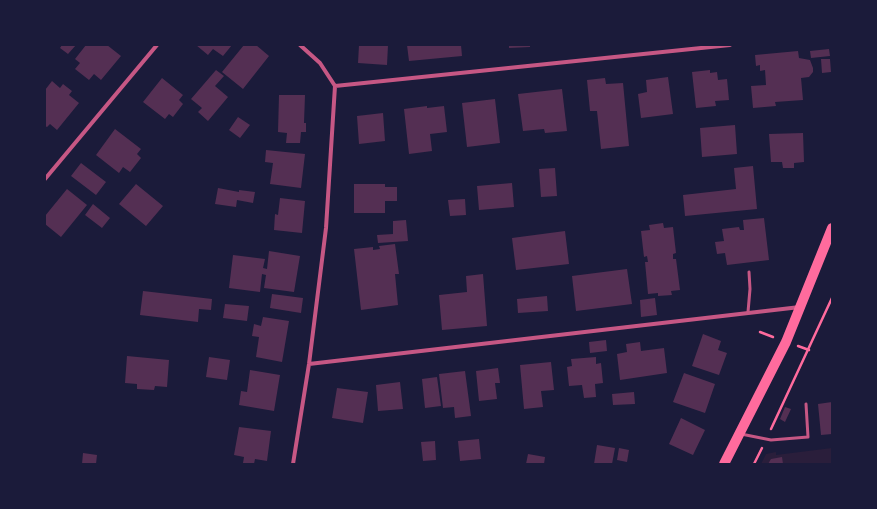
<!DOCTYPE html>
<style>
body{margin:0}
#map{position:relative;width:877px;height:509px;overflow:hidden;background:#1b1b3a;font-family:Montserrat,sans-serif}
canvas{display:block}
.frame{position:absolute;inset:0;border:46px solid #1b1b3a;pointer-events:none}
</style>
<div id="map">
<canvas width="877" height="509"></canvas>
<div class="frame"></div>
</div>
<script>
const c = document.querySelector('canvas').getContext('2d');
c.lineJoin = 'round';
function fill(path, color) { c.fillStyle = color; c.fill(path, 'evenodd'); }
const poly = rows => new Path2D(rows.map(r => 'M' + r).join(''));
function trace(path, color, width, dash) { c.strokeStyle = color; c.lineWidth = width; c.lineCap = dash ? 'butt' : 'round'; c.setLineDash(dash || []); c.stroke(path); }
fill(poly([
 [832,448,832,464,761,464,766,454,776,452,776,455]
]), '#2a1e3b');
fill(poly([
 [62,45,76,45,68,54,60,48],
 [86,45,107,45,121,56,101,80,94,74,89,80,75,69,80,63,75,59],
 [196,45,232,45,223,56,213,49,208,55],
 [244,45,256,45,269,56,243,89,222,72],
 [359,45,388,45,387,65,358,63],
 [407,45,461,45,462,56,409,61],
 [509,45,530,45,530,47,509,48],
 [829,49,830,56,811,58,810,51],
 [798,51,799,58,810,60,813,68,813,72,809,77,801,78,803,100,775,102,776,106,753,108,751,86,766,85,765,70,760,71,760,65,756,66,755,55],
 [821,59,830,59,831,72,822,73],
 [216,70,224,76,215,86,228,97,208,121,198,112,202,108,191,99],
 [710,70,710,73,717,72,718,80,727,79,729,100,715,101,716,106,696,108,692,72],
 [668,77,673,114,641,118,638,94,647,92,646,80],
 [162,78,183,95,179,100,183,104,173,117,169,114,165,119,143,102],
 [605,78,606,84,623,83,629,146,601,149,597,111,590,111,587,80],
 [52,81,60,88,63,84,72,91,69,95,79,103,57,130,50,124,47,127,45,126,45,90],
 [562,89,567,131,545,133,544,129,523,131,518,94],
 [279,95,305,95,304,123,306,123,306,132,301,132,300,143,286,143,287,133,278,132],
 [495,99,500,143,467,147,462,103],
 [427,106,427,108,444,106,447,132,430,134,432,151,409,154,404,109],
 [383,113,385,141,359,144,357,116],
 [238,117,250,125,240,138,229,130],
 [735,125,737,154,702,157,700,128],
 [115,129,141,149,137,154,141,158,130,172,123,167,119,173,96,155],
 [803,133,804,162,794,163,794,168,783,168,782,162,771,162,769,134],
 [266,150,305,154,301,188,270,184,273,163,265,162],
 [81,163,106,182,96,195,71,176],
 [753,166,757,209,685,216,683,195,736,189,734,168],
 [555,168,557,196,541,197,539,169],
 [512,183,514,207,479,210,477,186],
 [136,184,163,206,146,226,119,204],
 [354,184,385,184,385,187,397,187,397,201,385,201,385,213,354,213],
 [218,188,239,192,239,190,255,192,253,203,237,200,236,207,215,204],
 [67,189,87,205,61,237,45,224,45,216],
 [280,198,305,201,302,233,274,230,275,214,278,215],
 [465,199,466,215,450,216,448,200],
 [93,204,110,218,102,228,85,215],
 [764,218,769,260,727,265,725,253,717,254,715,242,724,241,722,229,739,227,740,230,744,230,743,220],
 [406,220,408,241,378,243,377,235,393,234,393,221],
 [663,223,664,228,673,227,676,253,673,254,673,259,676,259,680,290,671,291,672,295,658,296,658,293,648,294,645,262,648,262,647,256,644,257,641,231,650,230,649,225],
 [565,231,569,264,516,270,512,238],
 [395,244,399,274,395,274,398,305,361,310,354,249,373,247,373,250,380,249,379,246],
 [269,251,300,256,294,292,264,288,266,275,262,274,260,292,229,288,233,255,265,259,263,268,267,269],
 [627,269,632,304,576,311,572,276],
 [483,274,487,326,442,330,439,295,467,292,466,276],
 [143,291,212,299,211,310,199,309,198,322,140,315],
 [272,294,303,298,301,313,270,308],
 [547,296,548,311,518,313,517,299],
 [655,298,657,315,641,317,640,300],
 [225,304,249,306,247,321,223,318],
 [263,317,289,321,282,362,256,357,259,337,252,336,254,324,261,326],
 [703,334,721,341,718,350,727,353,719,375,692,366],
 [606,340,607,351,590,353,589,342],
 [640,342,641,351,664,348,667,373,620,380,617,354,627,352,626,344],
 [127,356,169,360,167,387,155,386,154,390,137,389,137,384,125,383],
 [209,357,230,360,227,380,206,377],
 [596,357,596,364,601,363,603,383,595,384,596,397,584,398,582,385,569,386,567,367,572,366,571,359],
 [551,362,554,390,541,391,543,407,524,409,520,365],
 [498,368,500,383,495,383,497,399,479,401,476,371],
 [250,370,280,375,274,411,239,405,241,391,247,392],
 [465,371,471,416,455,418,454,407,443,408,439,374],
 [684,373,715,384,705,413,673,402],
 [437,377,441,406,425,408,422,379],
 [400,382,403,409,378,411,376,385],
 [337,388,368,392,363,423,332,418],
 [634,392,635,404,613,405,612,394],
 [832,402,832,434,821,435,818,404],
 [785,407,791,409,785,422,780,419],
 [681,418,705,430,693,455,669,444],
 [239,427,271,431,267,461,255,459,254,464,243,463,244,457,234,455],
 [479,439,481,459,460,461,458,441],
 [435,441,436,460,423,461,421,442],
 [597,445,615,448,612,464,594,464],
 [619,448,629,450,627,462,617,460],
 [83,453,97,455,96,464,82,464],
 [528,454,545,457,544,464,526,464],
 [782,457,783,464,768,464,771,459]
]), '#542f53');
trace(poly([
 [760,332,773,337],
 [798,346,809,350],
 [771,429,832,298],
 [754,464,762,448]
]), '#ff6b9d', 2.5);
trace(poly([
 [748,312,750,289,749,272],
 [741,434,771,440,808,437,806,404]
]), '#c65784', 3);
trace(poly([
 [300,45,320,63,335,86,730,45],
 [45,179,157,45],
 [309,364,800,307],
 [293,464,309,364,326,228,335,86]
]), '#c65784', 4);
trace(poly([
 [724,464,786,342,832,228]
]), '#ff6b9d', 10);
</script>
